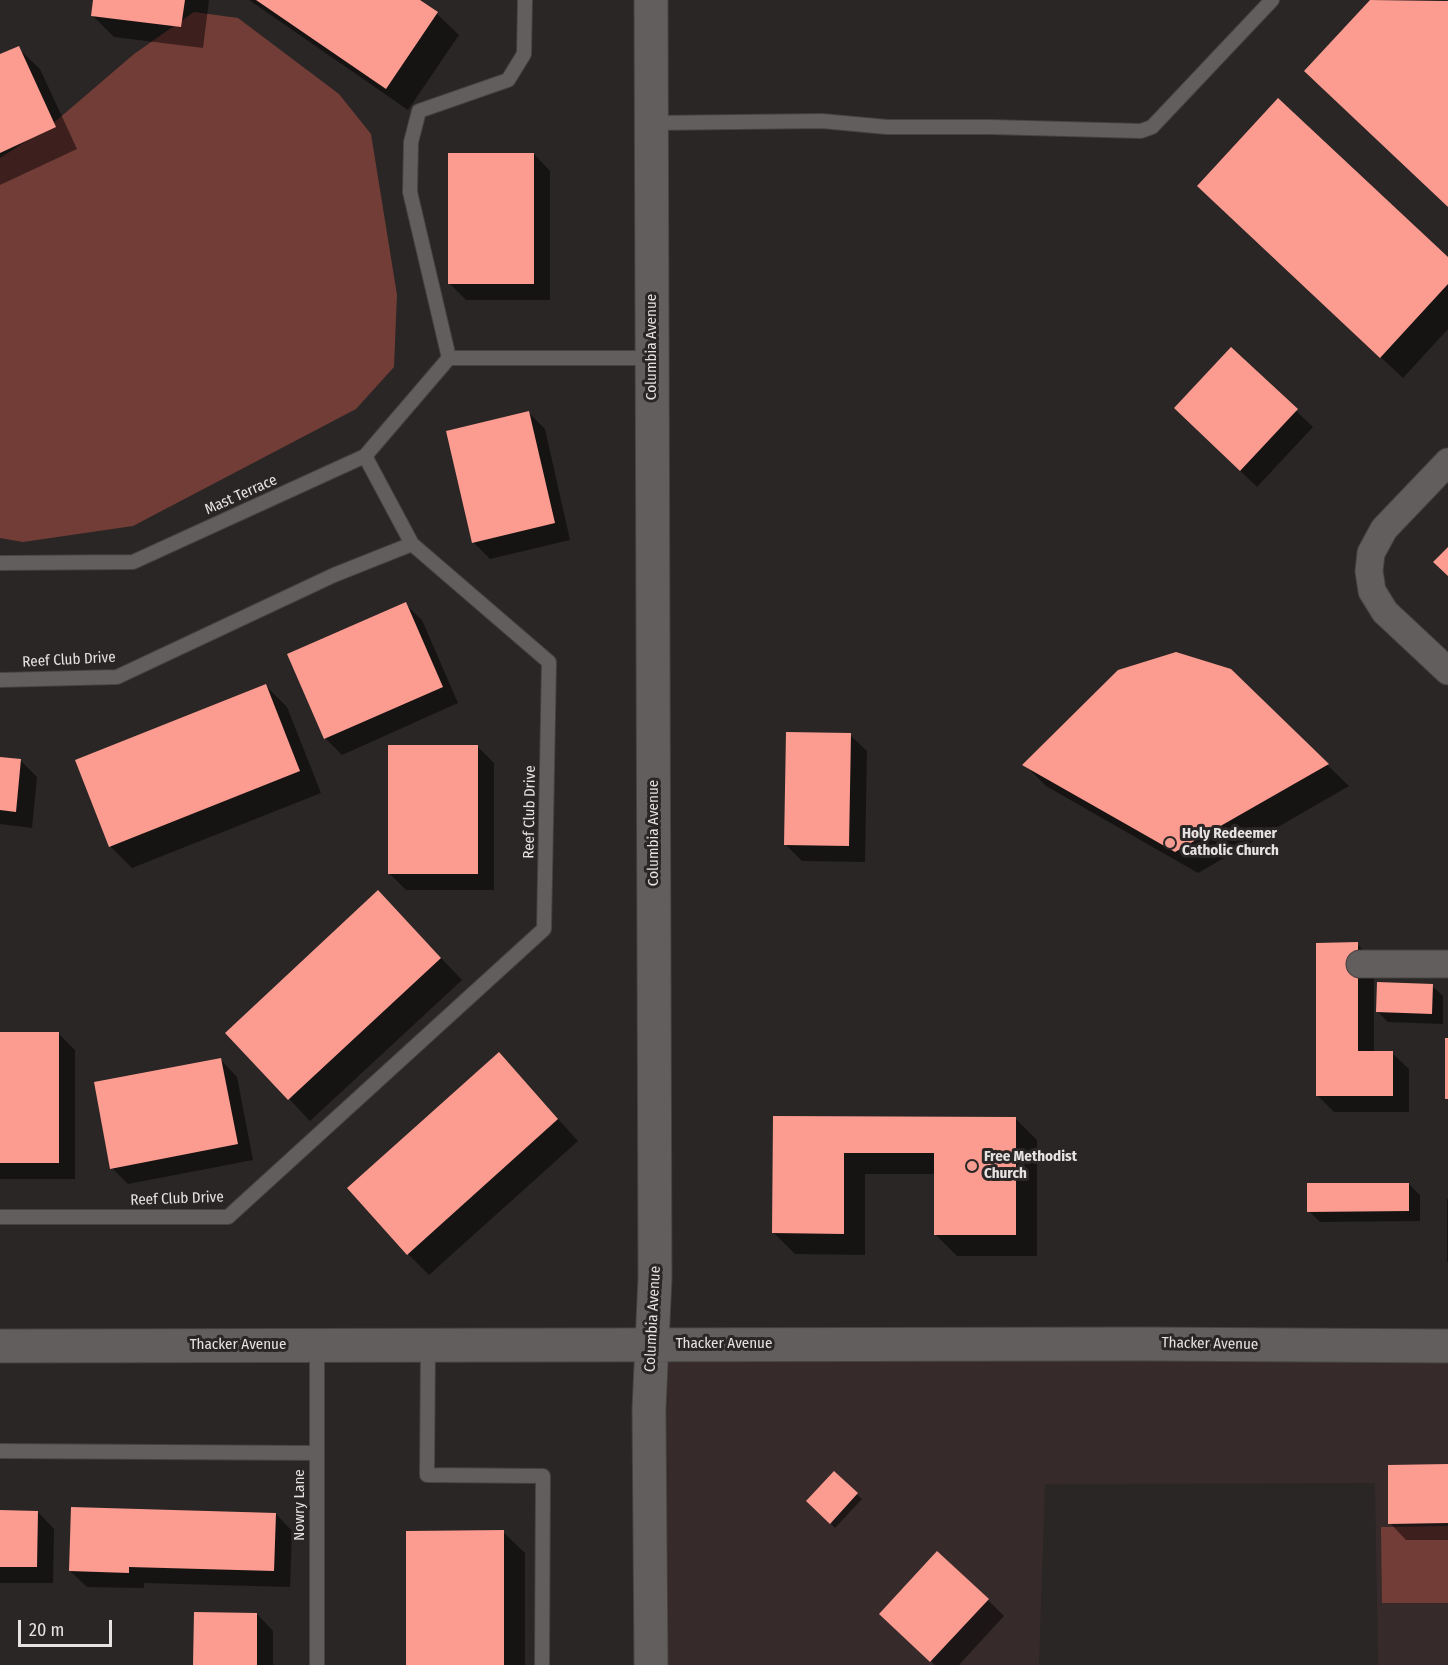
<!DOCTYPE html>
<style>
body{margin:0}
#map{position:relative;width:1448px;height:1665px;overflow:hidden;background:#292625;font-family:"Fira Sans Condensed",sans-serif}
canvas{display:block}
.scale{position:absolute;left:18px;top:1620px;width:94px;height:27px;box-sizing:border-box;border:3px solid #e5e2e2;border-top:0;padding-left:8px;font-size:18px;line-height:21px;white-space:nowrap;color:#e5e2e2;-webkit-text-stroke:4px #292625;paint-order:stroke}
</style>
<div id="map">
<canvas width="1448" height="1665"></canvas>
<div class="scale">20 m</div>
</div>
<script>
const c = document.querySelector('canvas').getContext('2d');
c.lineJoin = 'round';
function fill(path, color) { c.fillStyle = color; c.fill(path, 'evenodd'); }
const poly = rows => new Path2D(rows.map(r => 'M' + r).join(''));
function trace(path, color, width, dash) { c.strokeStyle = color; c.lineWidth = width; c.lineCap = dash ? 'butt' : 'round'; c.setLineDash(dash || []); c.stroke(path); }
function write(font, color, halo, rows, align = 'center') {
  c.font = font + ' "Fira Sans Condensed",sans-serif'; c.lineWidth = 6; c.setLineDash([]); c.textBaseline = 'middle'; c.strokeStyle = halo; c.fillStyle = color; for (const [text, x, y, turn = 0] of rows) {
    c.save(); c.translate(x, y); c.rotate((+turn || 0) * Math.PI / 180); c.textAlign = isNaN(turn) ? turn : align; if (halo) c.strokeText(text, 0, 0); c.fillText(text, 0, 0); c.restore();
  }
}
fill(poly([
 [669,1360,1146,1360,1448,1363,1448,1665,1378,1665,1375,1483,1045,1484,1039,1665,668,1665,667,1409]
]), '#362b2a');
fill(poly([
 [194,12,238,18,339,94,371,134,397,295,394,367,356,409,133,526,23,542,0,538,0,158,50,126,134,54],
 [1448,1526,1448,1603,1382,1603,1381,1527]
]), '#733d37');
fill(poly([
 [94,0,209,0,203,48,114,37,92,15],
 [249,0,418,0,437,14,459,35,408,110],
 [1372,0,1445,0,1448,3,1448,206,1306,71],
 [18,48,40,69,77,149,0,185,0,56],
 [534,154,550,171,550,300,466,300,450,284],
 [1220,207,1448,259,1448,329,1403,378],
 [1231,349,1313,427,1257,487,1192,424],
 [529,413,545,429,570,540,490,559,473,542],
 [405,604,422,620,458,703,342,755,325,738],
 [1230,671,1349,786,1198,873,1046,786,1025,765],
 [265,685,287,707,321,793,132,868,111,847,77,761],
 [850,735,867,751,865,862,802,861,785,844],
 [477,746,494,763,494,890,406,890,389,873],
 [0,758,20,760,37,777,32,828,0,824],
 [378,892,462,980,310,1121,227,1033],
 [1357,944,1374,960,1374,1053,1392,1053,1409,1069,1409,1112,1334,1112,1317,1095],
 [1432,986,1443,996,1443,1024,1388,1022,1377,1011],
 [0,1034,59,1034,75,1050,75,1179,0,1179],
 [499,1054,578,1141,429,1275,408,1254],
 [221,1060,237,1077,253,1160,128,1184,112,1168],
 [774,1117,1016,1119,1037,1140,1037,1256,957,1256,935,1234,936,1174,865,1174,865,1255,795,1254,774,1233],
 [1409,1184,1420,1195,1420,1221,1320,1222,1309,1211],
 [1447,1199,1448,1199,1448,1262,1447,1262],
 [1448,1465,1448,1540,1406,1540,1390,1523],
 [834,1473,862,1499,835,1528,808,1501],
 [0,1512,38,1512,54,1529,53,1583,0,1583],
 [276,1514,292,1531,290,1587,144,1583,144,1588,87,1587,70,1571],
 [503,1532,525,1553,525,1665,408,1665],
 [988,1600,1004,1616,959,1665,935,1665,897,1630],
 [257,1614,273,1631,273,1665,195,1665]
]), '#0007');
fill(poly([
 [93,0,185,0,181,27,91,16],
 [256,0,420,0,438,12,386,89],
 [1370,0,1448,1,1448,207,1304,71],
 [19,46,56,127,0,153,0,54],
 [1278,98,1448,257,1448,284,1380,358,1197,186],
 [448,153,534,153,534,284,448,284],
 [1231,347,1298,409,1240,471,1174,408],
 [529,411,555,523,472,543,446,431],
 [1448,547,1448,576,1433,562],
 [406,602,443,687,324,739,287,654],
 [1176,652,1231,669,1329,764,1175,852,1022,765,1118,670],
 [266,684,300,771,109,847,75,760],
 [786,732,851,733,849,846,784,845],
 [388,745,478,745,478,874,388,874],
 [0,757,21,759,16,812,0,810],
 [378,890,441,958,288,1100,225,1033],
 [1358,942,1358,1051,1393,1051,1393,1096,1316,1096,1316,943],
 [1377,982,1433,984,1432,1014,1376,1012],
 [0,1032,59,1032,59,1163,0,1163],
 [1445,1038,1448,1038,1448,1099,1445,1099],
 [499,1052,558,1119,407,1255,347,1188],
 [221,1058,238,1144,110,1169,94,1082],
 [773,1116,1016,1117,1016,1235,934,1235,934,1153,844,1153,844,1234,772,1233],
 [1307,1183,1409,1183,1409,1211,1307,1212],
 [1448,1464,1448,1523,1388,1524,1388,1465],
 [834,1471,858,1493,830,1524,806,1501],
 [71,1507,276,1513,274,1571,129,1567,129,1573,69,1571],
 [0,1510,38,1511,37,1567,0,1567],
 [504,1530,504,1665,406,1665,406,1531],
 [937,1551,989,1599,930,1662,879,1614],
 [194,1612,257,1613,257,1665,193,1665]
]), '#fc9b90');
const lane = poly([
 [525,0,524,54,508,80,419,111,411,142,410,192,449,358,652,358],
 [651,123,822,121,887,127,990,127,1141,131,1152,127,1272,0],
 [365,456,412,544],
 [0,563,133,562,365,456,449,358],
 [0,680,117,677,334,575,412,544,549,662,544,929,228,1217,0,1217],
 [428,1345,427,1475,543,1476,542,1665],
 [0,1451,317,1453],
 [317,1665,317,1345]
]);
const street = poly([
 [1448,462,1384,529,1371,553,1369,571,1372,591,1385,612,1448,671],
 [1360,964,1448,964]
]);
const secondary = poly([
 [0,1346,1146,1344,1448,1346],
 [651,1665,649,1409,655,1278,651,0]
]);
trace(lane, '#454241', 16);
trace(street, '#454241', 29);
trace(secondary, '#454241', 35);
trace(lane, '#625e5d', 14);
trace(street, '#625e5d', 27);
trace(secondary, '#625e5d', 33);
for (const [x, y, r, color] of [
 [1170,843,6,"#f59c92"],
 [972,1166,6,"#f59c92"]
]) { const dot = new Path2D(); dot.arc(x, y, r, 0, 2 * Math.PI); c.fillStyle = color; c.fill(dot); trace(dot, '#292625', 2); }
write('15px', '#e5e2e2', '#292625', [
 ["Columbia Avenue",652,347,-90],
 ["Mast Terrace",241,495,-24],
 ["Reef Club Drive",69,660,-3],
 ["Reef Club Drive",530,812,-89],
 ["Columbia Avenue",654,833,-90],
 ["Reef Club Drive",177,1199,-2],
 ["Columbia Avenue",653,1319,-87],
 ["Thacker Avenue",724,1344],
 ["Thacker Avenue",1210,1344,1],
 ["Thacker Avenue",238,1345],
 ["Nowry Lane",300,1505,-90]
]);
write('bold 15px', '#e5e2e2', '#292625', [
 ["Holy Redeemer",1182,834],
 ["Catholic Church",1182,851],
 ["Free Methodist",984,1157],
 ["Church",984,1174]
], 'left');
</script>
